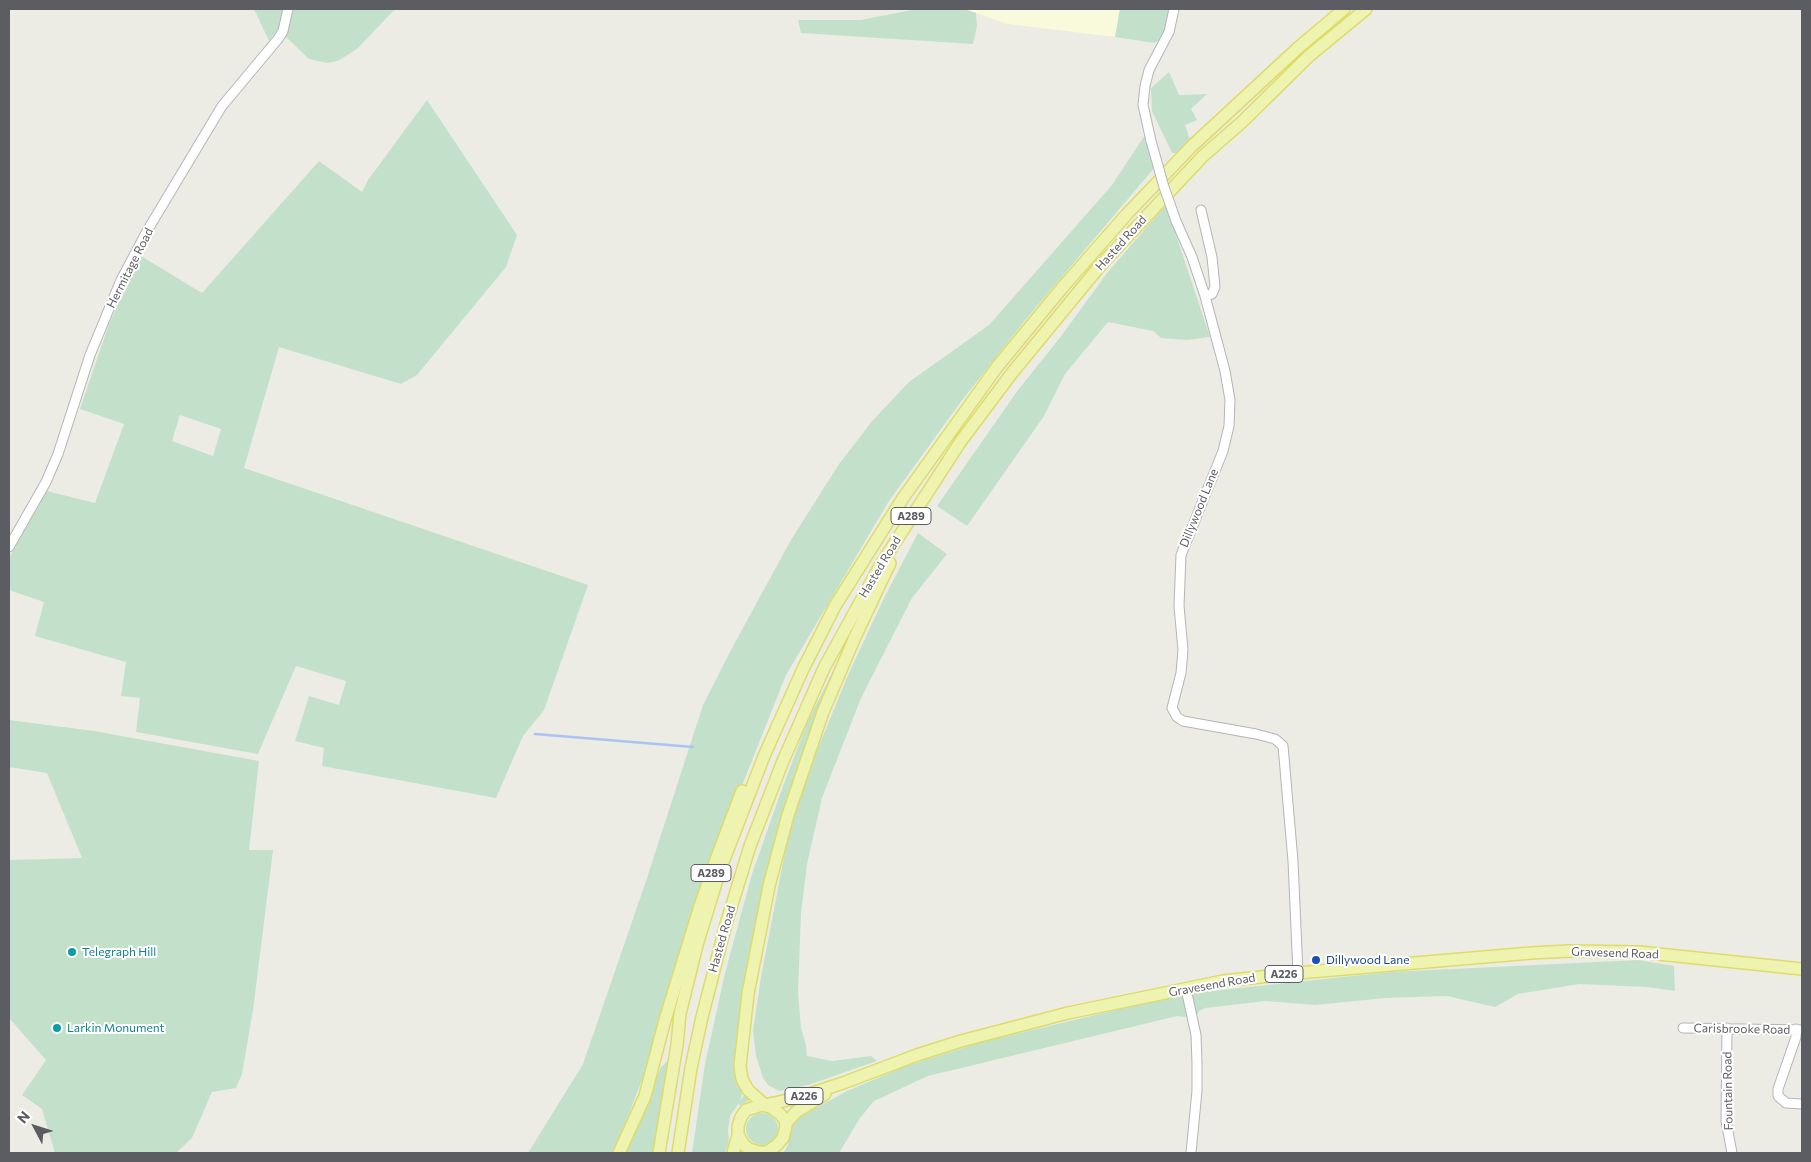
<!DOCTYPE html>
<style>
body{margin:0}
#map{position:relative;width:1811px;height:1162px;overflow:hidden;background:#ecece4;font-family:Commissioner,sans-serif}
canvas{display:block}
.frame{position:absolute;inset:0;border:10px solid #5c5d62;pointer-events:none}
.north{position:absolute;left:10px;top:1102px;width:50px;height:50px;-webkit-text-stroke:4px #fff;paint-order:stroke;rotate:310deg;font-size:14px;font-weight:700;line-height:20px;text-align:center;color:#5c5d62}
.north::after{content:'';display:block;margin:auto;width:18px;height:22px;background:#5c5d62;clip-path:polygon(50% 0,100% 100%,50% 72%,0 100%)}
</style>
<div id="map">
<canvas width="1811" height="1162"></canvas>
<div class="frame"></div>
<div class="north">N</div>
</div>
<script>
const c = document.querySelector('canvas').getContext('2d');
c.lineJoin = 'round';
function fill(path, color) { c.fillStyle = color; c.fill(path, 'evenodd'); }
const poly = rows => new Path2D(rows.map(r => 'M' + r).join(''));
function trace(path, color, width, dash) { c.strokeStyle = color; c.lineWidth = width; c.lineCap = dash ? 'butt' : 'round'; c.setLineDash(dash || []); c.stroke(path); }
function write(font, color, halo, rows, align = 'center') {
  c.font = font + ' Commissioner,sans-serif'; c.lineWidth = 4; c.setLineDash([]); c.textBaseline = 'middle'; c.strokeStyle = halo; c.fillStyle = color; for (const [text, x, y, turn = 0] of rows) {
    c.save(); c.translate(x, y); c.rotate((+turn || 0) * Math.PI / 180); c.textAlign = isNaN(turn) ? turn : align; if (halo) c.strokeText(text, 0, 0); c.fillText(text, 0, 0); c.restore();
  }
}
fill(poly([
 [964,9,1120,9,1115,37,1008,24]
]), '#f9f9dc');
fill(poly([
 [254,9,285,9,284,21,269,41],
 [291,9,395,9,358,48,338,61,327,63,309,59,286,37],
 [917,9,964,9,976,13,977,26,973,44,801,33,798,20,861,20],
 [1120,9,1169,9,1167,24,1160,40,1154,43,1115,37],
 [1169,72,1179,95,1207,94,1191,109,1197,120,1185,125,1190,140,1177,153,1172,153,1152,111,1151,88],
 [427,100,517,235,506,267,417,375,401,384,279,347,244,468,588,585,544,710,523,736,496,798,322,766,324,748,295,741,309,696,339,705,346,681,296,666,258,754,136,732,140,698,121,696,126,662,35,636,44,602,9,590,9,558,47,491,95,503,124,424,80,409,109,324,141,256,202,293,319,161,362,192,368,180],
 [180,415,221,429,213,456,172,441],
 [1145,135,1155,167,1027,318,960,403,889,501,786,675,697,899,652,1054,622,1132,612,1153,528,1153,583,1064,646,881,703,705,732,648,791,540,839,464,873,420,909,382,989,325,1112,185],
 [1166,205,1210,337,1187,340,1161,338,1153,331,1108,322,1065,374,1044,416,967,526,937,506,1018,390,1062,335,1107,273],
 [918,533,947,554,912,598,861,698,822,798,807,864,801,913,798,993,801,1028,806,1045,807,1056,832,1061,871,1056,877,1061,808,1085,779,1091,768,1085,763,1078,756,1056,753,1030,761,977,788,836,814,758,848,675,883,600],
 [837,663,840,664,791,791,737,1073,742,1096,739,1102,746,1093,751,1099,739,1106,739,1103,730,1116,728,1130,729,1143,725,1153,692,1153,705,1064,725,973,752,874,783,786,807,723],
 [9,720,94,731,259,761,249,850,273,850,253,1010,242,1074,236,1088,212,1092,192,1138,176,1153,55,1153,42,1109,22,1095,46,1060,9,1018,9,860,82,858,47,773,9,767],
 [1638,960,1674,966,1675,991,1647,987,1579,984,1518,994,1495,1007,1447,996,1385,998,1315,1005,1266,1001,1205,1008,1199,1011,1195,1018,1177,1016,928,1076,874,1101,860,1118,839,1153,783,1153,788,1145,793,1125,803,1115,847,1091,906,1066,982,1042,1183,994,1390,972],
 [669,1060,654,1153,625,1153,661,1067],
 '746 1129a16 16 0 1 1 32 0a16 16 0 1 1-32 0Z'
]), '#c3e1ca');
trace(poly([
 [535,734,693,747]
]), '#acc2f4', 2.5);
const minor = poly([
 [1151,141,1143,105,1145,86,1149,70,1169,32,1174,9],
 [1201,210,1212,257,1215,287,1212,294,1205,296],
 [1176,221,1192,257,1205,296,1225,371,1230,400,1229,426,1223,451,1181,555,1179,606,1183,650,1181,673,1172,708,1177,717,1183,721,1256,734,1275,739,1283,746,1293,861,1298,973],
 [9,547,46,482,58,454,90,355,121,280,147,231,222,106,278,39,283,31,288,9],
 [1186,989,1196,1035,1197,1063,1197,1091,1191,1153],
 [1683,1028,1802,1030],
 [1727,1028,1726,1121,1732,1153],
 [1796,1029,1796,1037,1778,1089,1778,1096,1786,1103,1802,1104]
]);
const major = poly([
 [762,1105,770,1107,779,1113,785,1120,786,1126,783,1138,777,1145,767,1152,758,1152,749,1149,744,1145,738,1135,738,1126,741,1117,746,1110,762,1105],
 [765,1105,797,1098,843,1083,917,1055,961,1041,1068,1013,1223,981,1298,973,1531,953,1569,951,1639,952,1802,969],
 [765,1105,748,1090,742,1079,740,1066,748,994,769,886,788,815,823,712,855,637,890,563],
 [786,1123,796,1112,825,1094],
 [619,1153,645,1096,665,1020,699,909,717,857,742,791],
 [659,1153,677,1045,680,1014,697,945,720,870,764,756,803,669,835,606,903,498,997,367,1062,288,1127,214,1192,146,1299,47,1344,9],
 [678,1153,691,1068,702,1017,726,924,750,846,783,761,824,668,881,564,961,441,1012,373,1099,267,1203,156,1242,122,1309,56,1366,9],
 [733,1153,738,1135]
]);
trace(minor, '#b4b4b9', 11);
trace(major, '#dfdb6a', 14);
trace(minor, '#fff', 9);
trace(major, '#eef4b0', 11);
const minorBridge = poly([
 [1151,141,1164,187,1176,221]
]);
trace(minorBridge, '#b4b4b9', 11, []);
trace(minorBridge, '#fff', 9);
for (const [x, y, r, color] of [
 [72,952,5,"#0f9aa8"],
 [1316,960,5,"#1a4fb4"],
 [57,1028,5,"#0f9aa8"]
]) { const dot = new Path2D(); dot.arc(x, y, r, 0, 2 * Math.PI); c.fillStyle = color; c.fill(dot); trace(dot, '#fff', 2); }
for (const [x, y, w] of [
 [911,516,40],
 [711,873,40],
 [1284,974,38],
 [804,1096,38]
]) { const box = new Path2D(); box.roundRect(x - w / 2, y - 8.5, w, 17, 4); c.fillStyle = '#fff'; c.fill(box); trace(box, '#5c5d62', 1); }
write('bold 11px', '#5c5d62', null, [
 ["A289",911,516],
 ["A289",711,873],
 ["A226",1284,974],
 ["A226",804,1096]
]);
write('12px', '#5c5d62', '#fff', [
 ["Hasted Road",1121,243,-48],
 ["Hermitage Road",130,268,-63],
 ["Dillywood Lane",1199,508,-68],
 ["Hasted Road",880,567,-59],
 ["Hasted Road",722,939,-74],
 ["Gravesend Road",1615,953,2],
 ["Gravesend Road",1212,985,-10],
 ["Carisbrooke Road",1742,1029,1],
 ["Fountain Road",1728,1091,-91]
]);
write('12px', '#0d838f', '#fff', [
 ["Telegraph Hill",82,952],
 ["Larkin Monument",67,1028]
], 'left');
write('12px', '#164399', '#fff', [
 ["Dillywood Lane",1326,960]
], 'left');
</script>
